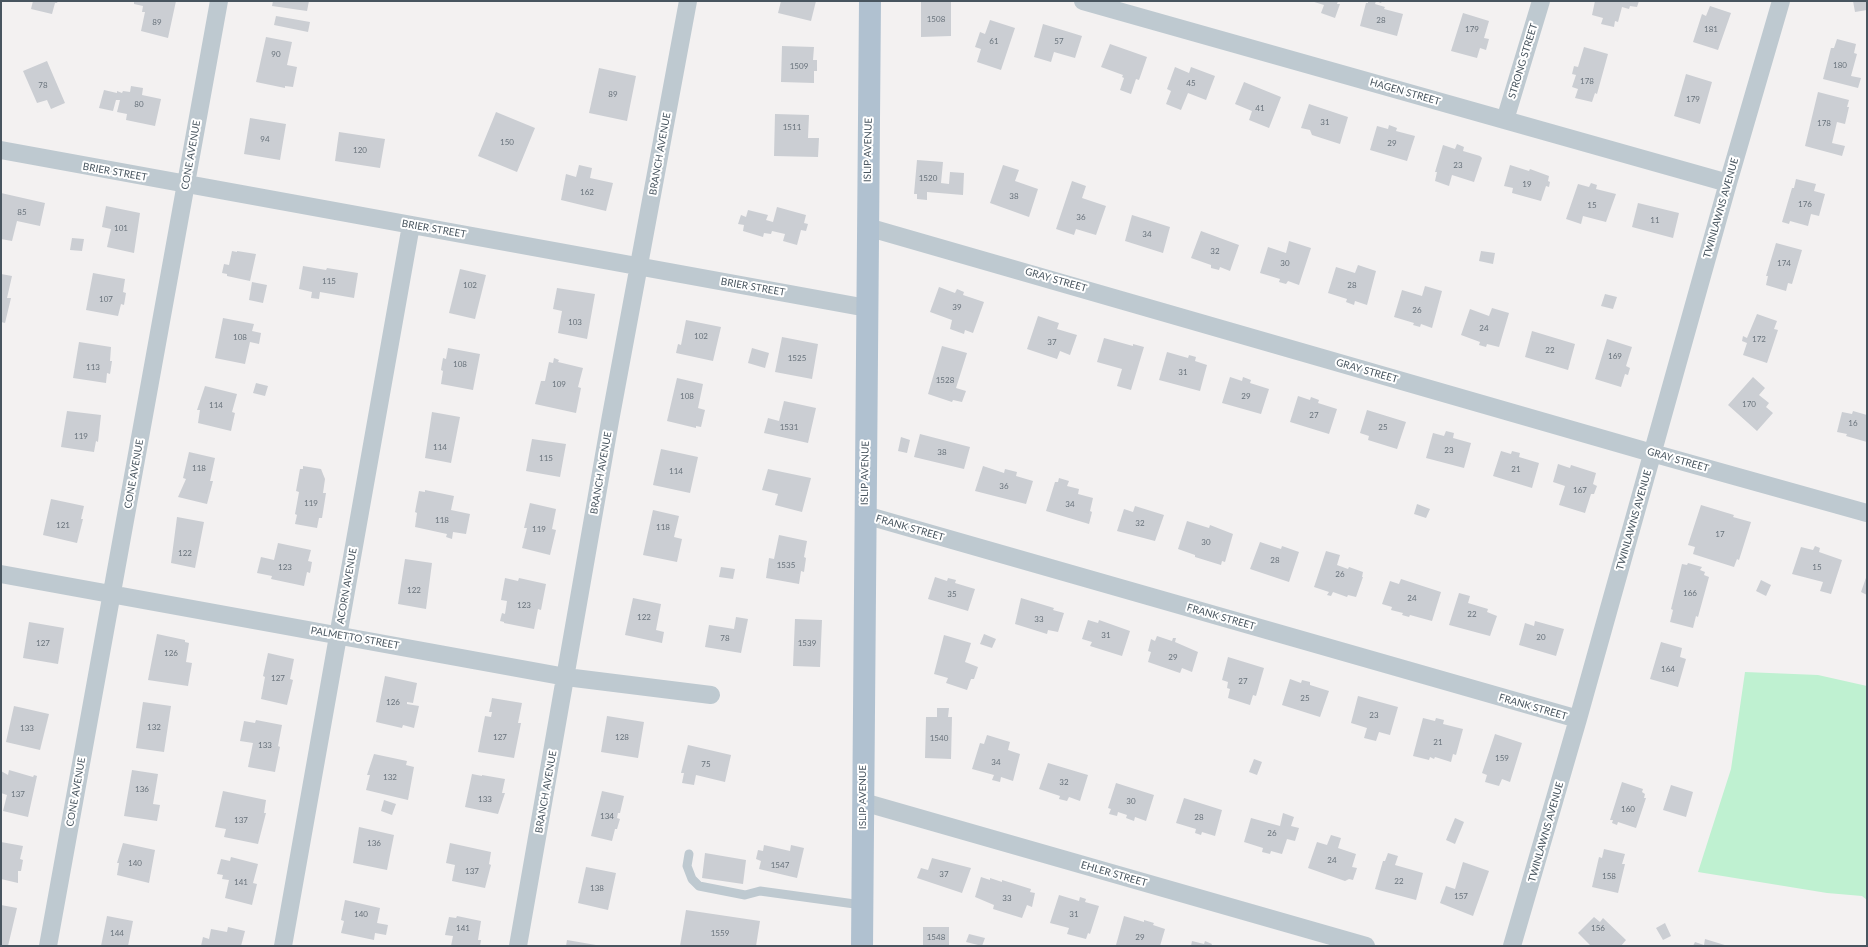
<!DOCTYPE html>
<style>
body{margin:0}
#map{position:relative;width:1868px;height:947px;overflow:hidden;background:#f3f1f1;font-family:Lato,sans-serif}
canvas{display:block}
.frame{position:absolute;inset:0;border:2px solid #48555f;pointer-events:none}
</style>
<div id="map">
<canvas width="1868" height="947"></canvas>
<div class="frame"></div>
</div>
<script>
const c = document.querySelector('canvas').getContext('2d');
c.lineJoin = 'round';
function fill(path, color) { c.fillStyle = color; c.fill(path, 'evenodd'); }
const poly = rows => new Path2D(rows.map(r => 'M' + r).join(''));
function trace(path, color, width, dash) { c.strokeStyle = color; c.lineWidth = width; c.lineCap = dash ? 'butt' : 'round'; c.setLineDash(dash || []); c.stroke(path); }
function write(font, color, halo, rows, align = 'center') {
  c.font = font + ' Lato,sans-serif'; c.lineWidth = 4; c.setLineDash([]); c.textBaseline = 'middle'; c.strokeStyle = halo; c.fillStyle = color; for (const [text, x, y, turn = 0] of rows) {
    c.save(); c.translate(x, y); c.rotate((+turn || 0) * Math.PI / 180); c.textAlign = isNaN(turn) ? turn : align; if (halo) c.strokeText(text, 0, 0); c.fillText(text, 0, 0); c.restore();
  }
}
fill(poly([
 [1745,672,1818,675,1867,686,1867,900,1862,896,1827,893,1698,872,1731,769]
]), '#bff1d1');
fill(poly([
 [33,1,58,1,57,3,55,3,52,14,31,9],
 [134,1,176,1,168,38,141,31,145,12,142,12,143,6,134,4],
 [273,1,309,1,307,11,272,6],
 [781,1,816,1,811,21,778,13],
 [921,1,951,1,951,36,921,37],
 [1311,1,1338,1,1337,4,1340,4,1335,18,1321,13,1324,5],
 [1368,1,1382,1,1381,3,1376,1,1375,4,1385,7,1384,9,1403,14,1397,36,1360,26,1366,3,1368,3],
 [1595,1,1639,1,1637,7,1630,6,1629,9,1622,7,1618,22,1615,21,1614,27,1601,24,1603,18,1592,15],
 [1853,1,1867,1,1867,10,1855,12],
 [1710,6,1731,13,1718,50,1693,42,1702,14,1706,16],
 [1463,13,1489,21,1484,38,1489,39,1486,50,1480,48,1477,58,1451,51],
 [276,16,310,22,308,32,274,25],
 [990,20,1015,28,1001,70,977,62,981,49,975,47,980,32,985,34],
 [1043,24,1082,36,1075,58,1054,52,1051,62,1034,57],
 [266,37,292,42,287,65,297,67,293,87,285,86,285,88,256,82],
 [1837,39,1856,44,1854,53,1857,54,1851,76,1861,78,1858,88,1823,79,1831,48,1834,48],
 [1110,44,1147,57,1139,80,1136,79,1131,94,1120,90,1124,78,1122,77,1123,75,1101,67],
 [782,46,814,47,813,60,817,60,817,71,814,71,814,83,781,82],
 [1584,47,1608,54,1597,94,1595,93,1592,102,1575,98,1578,89,1572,87,1576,75,1572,74,1574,66,1578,67],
 [47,61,65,103,51,109,47,100,37,103,23,71],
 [1175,67,1189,73,1191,67,1215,76,1206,100,1188,93,1181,110,1166,104,1171,91,1167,89],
 [599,68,636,76,627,121,589,113],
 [1686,74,1712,82,1700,124,1674,116],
 [1244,82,1281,97,1269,128,1249,120,1252,111,1235,104],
 [131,86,143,88,142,95,161,99,155,126,126,120,127,114,117,112,120,100,116,100,113,111,99,108,104,90,117,93,117,91,122,93,123,91,130,92],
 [1818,92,1849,100,1847,107,1849,107,1845,124,1837,122,1832,143,1845,146,1842,156,1805,146],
 [1309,104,1348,117,1340,144,1312,135,1310,130,1301,128],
 [496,112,535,128,517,172,478,156],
 [775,114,809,115,808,138,819,138,818,157,774,156],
 [250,118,286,124,280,160,244,154],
 [1389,125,1397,128,1396,131,1415,136,1407,161,1370,150,1377,126,1388,129],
 [339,132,385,139,380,168,335,161],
 [1457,144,1464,147,1463,151,1480,156,1482,158,1474,182,1452,175,1449,186,1435,181,1437,172,1435,172,1443,145,1455,149],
 [917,160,943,162,941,183,949,184,950,172,964,173,963,195,927,192,927,200,917,199,917,194,914,194],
 [579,165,592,168,590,178,613,183,606,211,561,200,566,174,576,177],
 [1003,165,1019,170,1015,181,1038,189,1029,217,990,203],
 [1510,165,1529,171,1530,169,1549,176,1548,181,1550,182,1549,187,1546,186,1541,201,1512,193,1513,188,1504,186],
 [1796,179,1816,184,1814,191,1825,194,1819,216,1811,214,1808,226,1790,221,1789,224,1782,222,1792,188,1794,188],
 [1072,181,1086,186,1082,198,1106,206,1096,235,1076,229,1074,235,1056,229],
 [1591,183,1597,185,1596,189,1616,194,1606,222,1583,216,1581,224,1566,219,1578,184,1589,187],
 [1,193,45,203,40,226,17,221,12,241,1,239],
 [1638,203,1679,213,1673,238,1632,227],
 [106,206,140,213,134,253,107,247,111,229,102,227],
 [777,207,806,215,804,223,808,224,806,231,801,230,797,245,783,241,785,234,772,231,771,234,764,233,763,237,743,231,744,225,738,224,741,215,746,217,748,210,768,215,766,220,773,222],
 [1132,215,1170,227,1163,253,1125,241],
 [1201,231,1239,245,1230,271,1220,267,1219,270,1211,268,1211,265,1191,258],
 [72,238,84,239,82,251,70,250],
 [1289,241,1311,248,1299,285,1288,281,1286,284,1279,282,1280,279,1260,273,1268,247,1286,253],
 [1776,243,1802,250,1792,284,1788,283,1786,291,1766,285,1768,276,1766,276],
 [232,251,237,252,237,251,256,254,250,281,227,276,227,274,222,273,224,264,229,265],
 [1481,251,1495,253,1493,264,1479,261],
 [1358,265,1376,271,1367,305,1355,301,1354,305,1346,302,1347,299,1328,293,1336,267,1355,273],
 [303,266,326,270,327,268,358,273,354,298,320,292,319,299,311,298,312,292,299,289],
 [460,269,486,275,475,319,449,313],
 [93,273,125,279,123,292,126,293,124,305,121,304,118,316,86,310],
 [1,274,12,276,7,298,11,298,5,323,1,322],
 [252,282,267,285,263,303,249,300],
 [1425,286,1442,291,1432,328,1421,324,1420,327,1413,325,1414,323,1394,317,1402,290,1422,296],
 [939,287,955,293,957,289,964,292,963,295,984,302,973,333,965,330,964,334,950,329,952,320,930,312],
 [557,288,595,294,587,339,558,333,562,311,553,309],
 [1605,294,1617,297,1613,309,1601,306],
 [1492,308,1509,313,1499,347,1487,344,1486,347,1479,345,1480,342,1461,335,1470,309,1489,316],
 [1757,314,1777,321,1774,329,1778,330,1767,363,1743,355,1747,343,1742,341,1743,336,1747,338],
 [1038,316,1059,323,1057,329,1077,335,1070,355,1060,351,1057,359,1027,349],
 [223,318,254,324,252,331,261,333,259,344,250,342,245,364,215,358],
 [686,320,721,327,713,361,676,353,678,344,681,345],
 [1532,331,1575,344,1568,370,1525,357],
 [782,337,818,344,812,379,775,372],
 [1104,338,1133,346,1133,344,1144,347,1131,390,1117,386,1122,369,1097,362],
 [1607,339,1632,347,1626,366,1630,368,1628,375,1625,374,1621,387,1595,379],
 [79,342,111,347,110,361,112,361,110,374,107,373,106,383,73,378],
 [942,346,967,353,956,388,966,391,962,402,953,400,952,402,928,394],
 [448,348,480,354,473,390,441,384,443,371,441,370,443,358,446,359],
 [752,348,769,353,765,368,748,363],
 [1167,352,1188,358,1189,355,1196,357,1195,361,1207,365,1200,391,1159,380],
 [554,358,559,360,558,362,583,368,578,387,581,388,576,413,535,404,541,381,545,381,549,362,553,363],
 [1230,377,1242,381,1243,377,1251,380,1250,383,1269,389,1261,414,1222,403],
 [1753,377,1765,388,1759,395,1769,403,1766,407,1773,413,1757,431,1728,405],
 [677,378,703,384,698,408,705,410,701,427,696,426,696,428,667,421],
 [256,383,268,386,265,396,253,393],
 [205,386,237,394,232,412,235,413,231,431,198,423,200,410,197,410],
 [1298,396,1310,400,1311,397,1319,400,1318,403,1337,409,1329,434,1290,422],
 [784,401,816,408,808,443,764,433,768,418,779,421],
 [1367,410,1406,422,1397,449,1368,440,1369,436,1360,433],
 [67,411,101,415,98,442,96,441,94,452,61,447],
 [1853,411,1867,415,1867,442,1846,436,1847,434,1837,432,1842,412,1852,414],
 [432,412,460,417,451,463,425,458],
 [1446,431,1454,433,1453,438,1471,443,1464,468,1426,458,1433,433,1444,436],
 [920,434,970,447,964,469,914,457],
 [901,437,910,440,907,453,898,451],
 [532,439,566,444,560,477,526,471],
 [661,449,698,457,690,493,653,485],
 [1501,451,1511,454,1512,451,1520,453,1519,457,1539,463,1532,488,1493,476],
 [189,452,215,458,210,481,213,481,207,504,178,497,186,479,183,478],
 [1558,464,1570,468,1571,465,1596,473,1593,484,1597,486,1594,494,1591,494,1585,513,1559,505,1565,486,1553,482],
 [303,466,321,469,325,479,323,493,326,493,323,512,322,518,319,518,317,528,295,524,297,515,295,514,299,492,296,491,300,469,303,469],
 [983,466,1004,473,1005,469,1017,472,1016,476,1033,481,1026,504,975,491],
 [768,469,811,478,802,512,775,505,778,494,762,490],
 [1059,478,1069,481,1067,486,1079,489,1078,494,1093,498,1090,511,1092,512,1089,524,1046,511,1055,482,1058,482],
 [425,490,454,496,451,510,470,514,466,534,453,532,452,539,446,537,447,534,415,527,417,513,415,512,419,491,425,492],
 [51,499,84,506,81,519,83,519,77,543,43,535],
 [530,503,556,509,552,529,556,530,550,555,522,548,527,528,524,528],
 [1417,504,1430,509,1426,518,1414,514],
 [1701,505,1734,515,1733,517,1751,522,1739,560,1737,559,1734,567,1693,554,1695,547,1688,545],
 [1135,506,1164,515,1155,541,1117,531,1124,509,1133,512],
 [653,510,679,516,674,537,682,539,677,562,643,555],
 [177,517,204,522,195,568,171,563],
 [1187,521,1209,528,1210,525,1233,534,1225,562,1222,561,1221,565,1195,557,1195,555,1178,549],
 [779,535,807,541,804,557,806,558,804,572,801,571,799,584,766,578,769,558,774,559],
 [1260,542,1281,549,1282,546,1299,552,1289,582,1250,569],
 [278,543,311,550,308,561,312,562,310,573,307,572,304,586,271,579,272,576,257,573,261,557,274,560],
 [1815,546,1820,548,1819,552,1842,560,1831,594,1820,591,1823,582,1792,574,1801,547,1813,550],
 [1326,551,1340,555,1337,565,1348,569,1349,567,1363,572,1362,577,1363,577,1356,597,1348,595,1347,597,1333,592,1331,596,1327,595,1329,592,1314,587],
 [405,559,432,563,426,609,398,604],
 [1688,563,1702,567,1700,570,1705,572,1704,575,1709,577,1698,617,1696,616,1693,628,1670,622,1673,610,1671,609,1682,564,1687,565],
 [721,567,735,569,733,579,719,577],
 [1867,575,1867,595,1861,592],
 [935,577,947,581,948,578,956,580,955,583,975,589,968,611,928,599],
 [505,578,518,581,519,578,546,584,541,610,538,609,534,629,504,623,504,622,500,621,502,613,505,614,507,601,501,600],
 [1401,579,1441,592,1432,621,1410,615,1409,617,1402,615,1403,613,1391,610,1392,607,1382,604,1390,581,1399,584],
 [1761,580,1771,585,1766,596,1756,591],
 [1459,593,1470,596,1468,603,1488,609,1487,612,1497,616,1490,636,1449,625],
 [633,598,661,604,656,630,664,632,662,643,625,635],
 [1021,598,1054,608,1053,610,1064,613,1058,632,1048,630,1047,634,1015,624],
 [736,617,748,619,741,653,705,647,709,625,734,629],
 [795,619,822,620,820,667,793,666],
 [1088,620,1098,623,1099,620,1130,631,1122,656,1090,646,1092,642,1082,639],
 [1535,621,1564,629,1556,656,1519,645,1525,623,1534,626],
 [29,622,64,628,58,664,23,658],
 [157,634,185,640,185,642,189,643,186,662,192,663,188,686,148,680],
 [984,634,996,639,992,648,980,644],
 [944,635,971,643,965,662,978,667,974,679,971,679,967,690,946,683,948,678,934,674],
 [1157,636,1172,641,1173,638,1176,638,1175,642,1198,652,1192,672,1182,668,1180,673,1148,662,1151,652,1148,651,1151,639,1155,641],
 [1661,642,1682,648,1680,657,1686,659,1678,687,1650,679],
 [268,653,294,659,290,679,293,680,287,705,261,699,265,677,263,676],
 [1228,657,1264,668,1256,696,1253,695,1250,705,1228,698,1230,689,1227,688,1228,682,1222,680],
 [385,676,417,683,413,703,407,702,407,704,419,706,414,728,403,725,402,728,376,722],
 [1290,679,1301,683,1302,680,1310,682,1310,685,1329,691,1320,717,1282,705],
 [1358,696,1398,707,1390,735,1379,732,1376,741,1364,738,1367,728,1351,723],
 [492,698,522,703,518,723,521,723,514,758,478,752,485,716,491,717,492,712,489,712],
 [143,702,171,706,164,752,136,748],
 [14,706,49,714,40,750,6,742],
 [937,708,949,708,948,717,952,717,951,759,925,758,926,717,937,717],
 [607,716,644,722,638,758,601,752],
 [1423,718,1435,721,1436,718,1444,720,1443,724,1463,729,1456,755,1453,754,1451,762,1435,757,1434,759,1430,757,1429,760,1413,756],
 [256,720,282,725,278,746,280,747,275,772,248,767,253,743,240,741,244,721,255,723],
 [1495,734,1522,743,1510,782,1502,779,1499,786,1485,782,1487,775,1482,773],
 [987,735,1010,742,1008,750,1020,754,1013,781,1001,777,1000,782,992,780,994,775,972,769,980,743,984,744],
 [688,745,731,755,725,782,696,775,694,785,682,783,684,773,681,773],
 [374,754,407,761,406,765,414,767,408,800,366,790,370,775,367,775],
 [1254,759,1262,762,1257,775,1249,772],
 [1048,763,1088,775,1080,801,1069,797,1067,801,1059,799,1060,796,1039,789],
 [9,770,33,777,34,775,37,776,28,817,3,811,7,795,1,793,1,771,8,775],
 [132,770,158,774,153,804,160,805,157,821,124,816],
 [472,774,482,776,482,775,505,779,502,793,505,793,498,814,465,807],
 [1622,782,1643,789,1642,792,1645,794,1644,798,1646,798,1636,828,1618,822,1617,825,1612,823,1613,820,1610,820],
 [1116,783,1154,795,1146,821,1135,817,1134,821,1126,818,1127,815,1118,812,1117,816,1109,814,1111,809,1108,808],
 [1671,785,1693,792,1686,817,1663,810],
 [223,791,266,800,264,813,266,813,258,844,224,837,226,829,215,827],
 [602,791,624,796,620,813,618,813,617,818,620,819,617,829,615,829,612,841,591,836],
 [1184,798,1222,810,1215,836,1202,832,1201,835,1195,833,1196,829,1176,823],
 [384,800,396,804,392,815,381,811],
 [1283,813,1294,817,1291,826,1299,828,1295,841,1287,839,1282,854,1271,851,1270,854,1262,852,1263,848,1244,842,1251,818,1280,826],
 [1455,818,1464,822,1455,844,1446,840],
 [359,827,394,835,387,870,353,863],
 [1331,835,1341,838,1338,848,1356,854,1352,867,1357,868,1353,880,1349,879,1345,881,1308,868,1317,842,1327,845],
 [1,842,23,846,20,859,23,860,21,871,18,871,18,883,1,879],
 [123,843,155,850,149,883,117,875,119,863,117,863],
 [450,843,491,852,489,864,491,865,485,888,452,881,455,865,446,863],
 [764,845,790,851,791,845,804,848,797,878,759,869,761,861,756,859,758,850,763,851],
 [1604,849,1625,854,1622,864,1625,864,1618,893,1592,887,1599,857,1602,858],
 [705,853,746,860,743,884,702,878],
 [1388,853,1398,856,1395,865,1423,873,1416,900,1375,889,1383,861,1385,861],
 [231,857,258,864,253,883,257,884,252,905,225,898,229,880,222,879,223,875,217,874,221,859,230,861],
 [932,858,971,868,962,893,917,878,921,868,928,870],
 [1463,862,1489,871,1473,916,1440,903,1446,886,1455,889],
 [586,867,616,873,608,910,578,903],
 [981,877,990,880,990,878,1002,882,1002,880,1031,889,1030,892,1035,893,1032,907,1027,905,1022,918,993,909,994,905,975,897],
 [1059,895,1079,901,1080,897,1086,899,1085,902,1099,906,1090,934,1088,933,1086,939,1067,934,1069,928,1050,923],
 [345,900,380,908,377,923,388,925,386,935,375,933,374,940,341,933,344,921,341,920],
 [1,905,17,908,8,946,1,946],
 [686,910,760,921,756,946,680,946],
 [107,916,133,921,128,946,101,946],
 [457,916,481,921,478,940,481,940,480,946,451,946,453,936,445,935,449,917,456,918],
 [1124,916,1144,922,1144,920,1154,923,1153,925,1165,929,1160,946,1116,945],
 [1594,917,1600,922,1603,918,1626,940,1621,946,1591,946,1578,933],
 [1665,923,1671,936,1663,940,1656,928],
 [228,927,245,931,241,946,201,946,203,937,209,939,211,929,227,932],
 [923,927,949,927,949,946,923,946],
 [969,934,985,938,982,946,966,942],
 [1705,939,1728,946,1693,946,1695,942,1704,945],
 [567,940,596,945,595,946,566,946],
 [1192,941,1204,944,1205,941,1212,944,1211,946,1191,946]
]), '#cbced3');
trace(poly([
 [689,854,687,866,692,879,699,886,745,895,760,891,862,905]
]), '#bec9d0', 9);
trace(poly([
 [1083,1,1728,183],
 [1505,120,1541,1],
 [1,150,867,308],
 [867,227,1652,453,1867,513],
 [865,515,1578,719],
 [1,574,566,677,711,695],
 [863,802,1366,946],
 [48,946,219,1],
 [283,946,411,225],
 [518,946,610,421,688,1],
 [1512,946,1578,719,1728,183,1781,1]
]), '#bec9d0', 18);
trace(poly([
 [862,946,870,1]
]), '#b0c1d0', 22);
write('8px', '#69737c', null, [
 ["1508",936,19],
 ["28",1381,20],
 ["89",157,22],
 ["179",1472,29],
 ["181",1711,29],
 ["61",994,41],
 ["57",1059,41],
 ["90",276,54],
 ["180",1840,65],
 ["1509",799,66],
 ["178",1587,81],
 ["45",1191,83],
 ["78",43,85],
 ["89",613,94],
 ["179",1693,99],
 ["80",139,104],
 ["41",1260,108],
 ["31",1325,122],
 ["178",1824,123],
 ["1511",792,127],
 ["94",265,139],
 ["150",507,142],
 ["29",1392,143],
 ["120",360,150],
 ["23",1458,165],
 ["1520",928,178],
 ["19",1527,184],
 ["162",587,192],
 ["38",1014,196],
 ["176",1805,204],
 ["15",1592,205],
 ["85",22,212],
 ["36",1081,217],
 ["11",1655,220],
 ["101",121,228],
 ["34",1147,234],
 ["32",1215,251],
 ["30",1285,263],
 ["174",1784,263],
 ["115",329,281],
 ["102",470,285],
 ["28",1352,285],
 ["107",106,299],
 ["39",957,307],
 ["26",1417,310],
 ["103",575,322],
 ["24",1484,328],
 ["102",701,336],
 ["108",240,337],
 ["172",1759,339],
 ["37",1052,342],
 ["22",1550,350],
 ["169",1615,356],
 ["1525",797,358],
 ["108",460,364],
 ["113",93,367],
 ["31",1183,372],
 ["1528",945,380],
 ["109",559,384],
 ["108",687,396],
 ["29",1246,396],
 ["170",1749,404],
 ["114",216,405],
 ["27",1314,415],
 ["16",1853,423],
 ["1531",789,427],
 ["25",1383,427],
 ["119",81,436],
 ["114",440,447],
 ["23",1449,450],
 ["38",942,452],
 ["115",546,458],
 ["118",199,468],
 ["21",1516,469],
 ["114",676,471],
 ["36",1004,486],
 ["167",1580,490],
 ["119",311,503],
 ["34",1070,504],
 ["118",442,520],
 ["32",1140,523],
 ["121",63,525],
 ["118",663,527],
 ["119",539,529],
 ["17",1720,534],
 ["30",1206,542],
 ["122",185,553],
 ["28",1275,560],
 ["1535",786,565],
 ["123",285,567],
 ["15",1817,567],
 ["26",1340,574],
 ["122",414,590],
 ["166",1690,593],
 ["35",952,594],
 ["24",1412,598],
 ["123",524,605],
 ["22",1472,614],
 ["122",644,617],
 ["33",1039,619],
 ["31",1106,635],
 ["20",1541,637],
 ["78",725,638],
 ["127",43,643],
 ["1539",807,643],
 ["126",171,653],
 ["29",1173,657],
 ["164",1668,669],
 ["127",278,678],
 ["27",1243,681],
 ["25",1305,698],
 ["126",393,702],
 ["23",1374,715],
 ["132",154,727],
 ["133",27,728],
 ["127",500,737],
 ["128",622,737],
 ["1540",939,738],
 ["21",1438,742],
 ["133",265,745],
 ["159",1502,758],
 ["34",996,762],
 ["75",706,764],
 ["132",390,777],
 ["32",1064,782],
 ["136",142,789],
 ["137",18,794],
 ["133",485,799],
 ["30",1131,801],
 ["160",1628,809],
 ["134",607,816],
 ["28",1199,817],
 ["137",241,820],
 ["26",1272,833],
 ["136",374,843],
 ["24",1332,860],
 ["140",135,863],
 ["1547",780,865],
 ["137",472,871],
 ["37",944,874],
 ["158",1609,876],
 ["22",1399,881],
 ["141",241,882],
 ["138",597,888],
 ["157",1461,896],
 ["33",1007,898],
 ["140",361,914],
 ["31",1074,914],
 ["141",463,928],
 ["156",1598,928],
 ["144",117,933],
 ["1559",720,933],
 ["1548",936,937],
 ["29",1140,937]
]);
write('10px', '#48555f', '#fff', [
 ["STRONG STREET",1523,61,-73],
 ["HAGEN STREET",1405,92,16],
 ["ISLIP AVENUE",868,150,-89],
 ["BRANCH AVENUE",660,154,-80],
 ["CONE AVENUE",191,155,-80],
 ["BRIER STREET",115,172,10],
 ["TWINLAWNS AVENUE",1721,208,-74],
 ["BRIER STREET",434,229,10],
 ["GRAY STREET",1056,280,16],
 ["BRIER STREET",753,287,10],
 ["GRAY STREET",1367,371,16],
 ["GRAY STREET",1678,460,16],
 ["BRANCH AVENUE",601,473,-80],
 ["ISLIP AVENUE",865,473,-89],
 ["CONE AVENUE",134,474,-80],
 ["TWINLAWNS AVENUE",1634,520,-74],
 ["FRANK STREET",910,528,16],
 ["ACORN AVENUE",347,586,-80],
 ["FRANK STREET",1221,617,16],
 ["PALMETTO STREET",355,638,10],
 ["FRANK STREET",1533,707,16],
 ["CONE AVENUE",76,792,-80],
 ["BRANCH AVENUE",546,792,-80],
 ["ISLIP AVENUE",863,797,-90],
 ["TWINLAWNS AVENUE",1546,832,-74],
 ["EHLER STREET",1114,874,16]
]);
</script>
